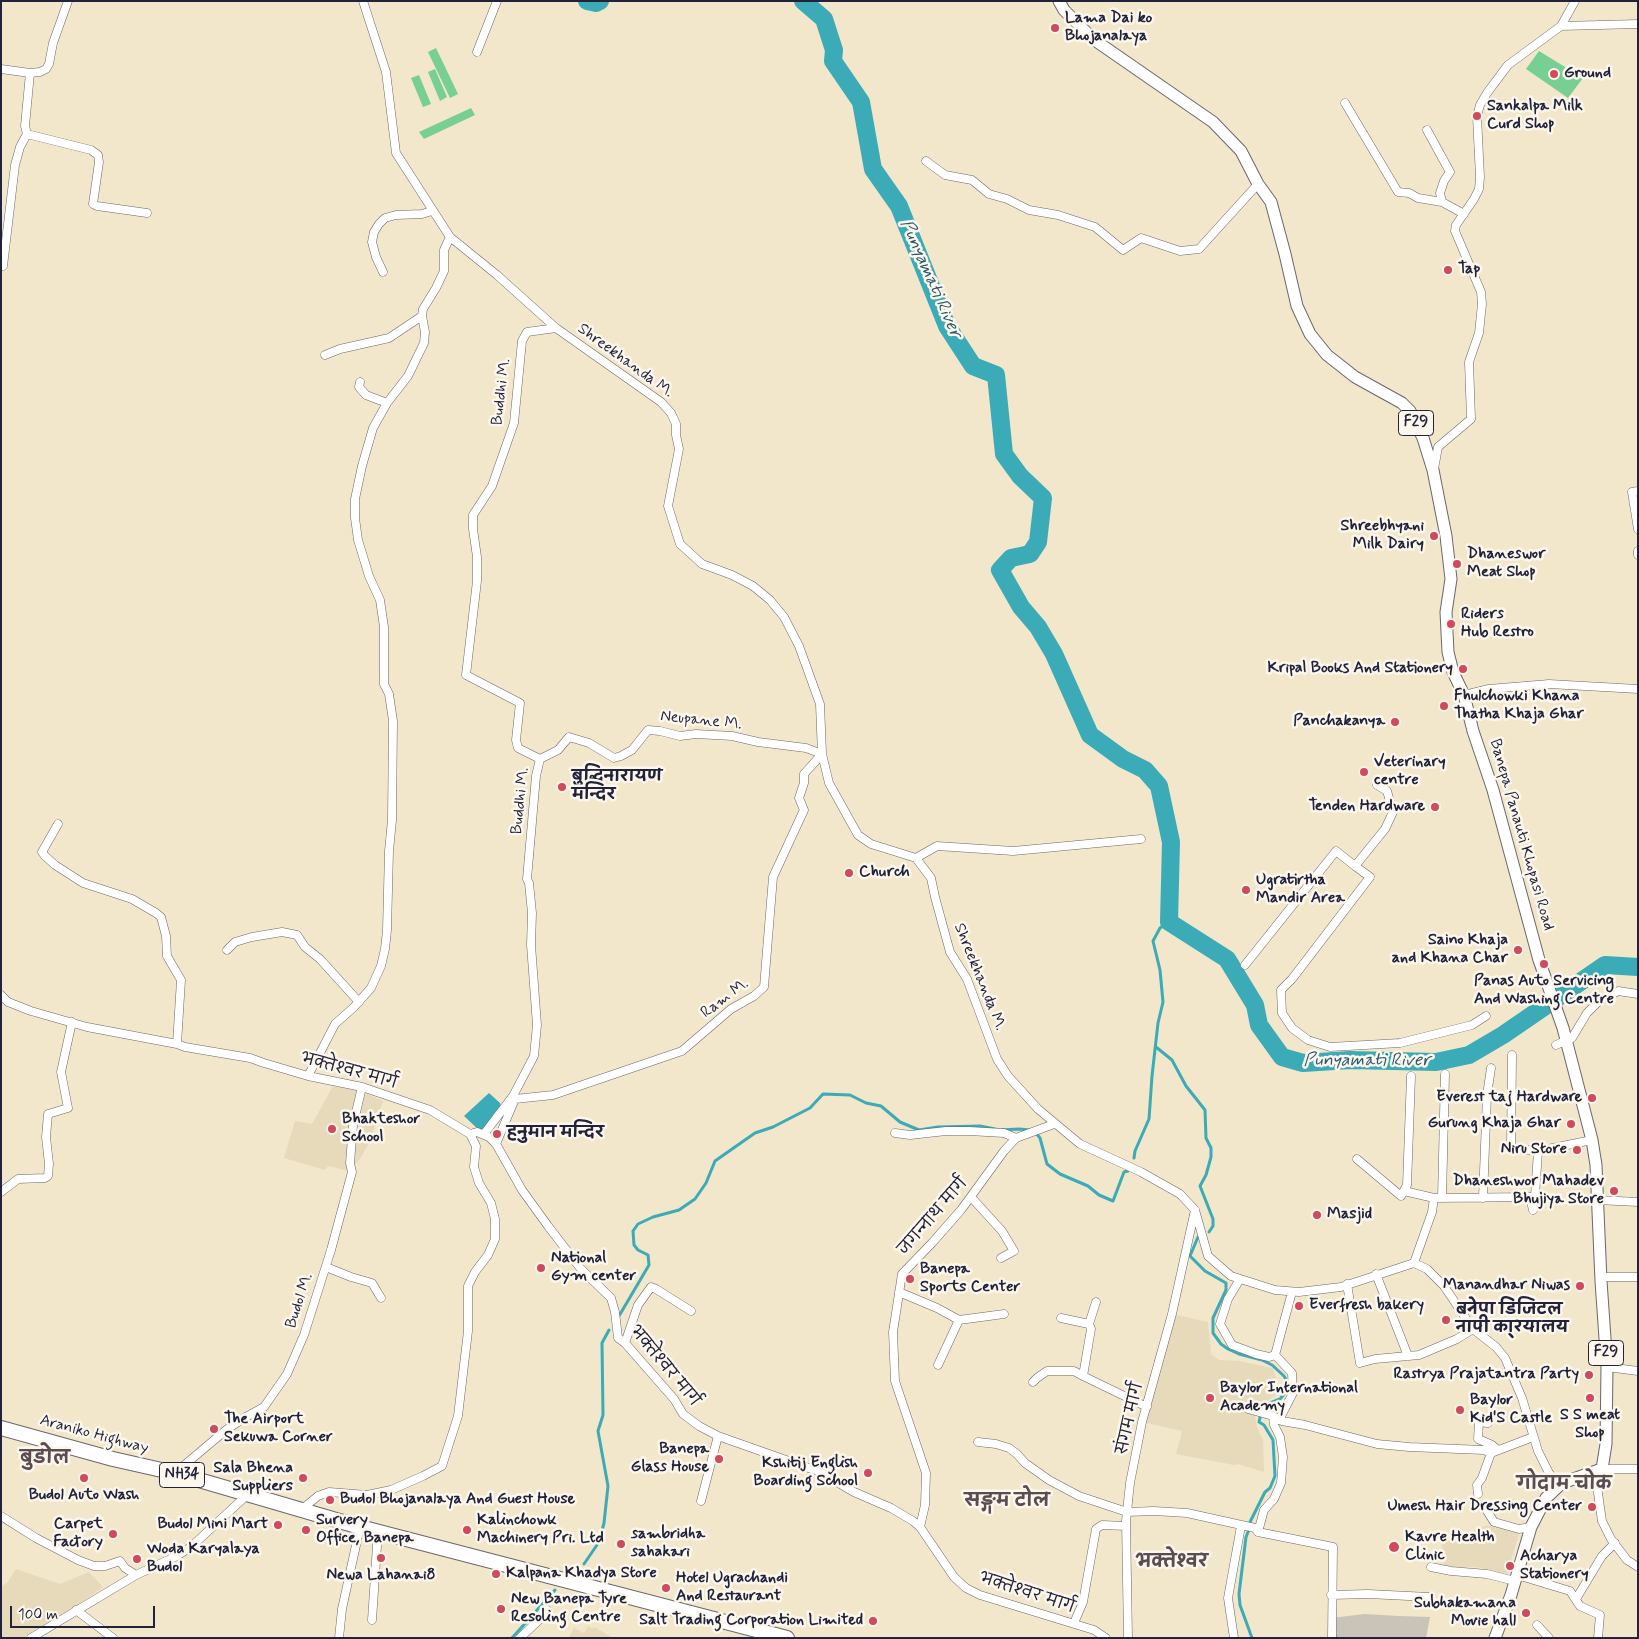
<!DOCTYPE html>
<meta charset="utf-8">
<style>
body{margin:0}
#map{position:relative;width:1639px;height:1639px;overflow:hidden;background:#f2e6cb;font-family:Mynerve,sans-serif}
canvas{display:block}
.frame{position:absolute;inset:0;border:2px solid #22223b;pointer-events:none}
.scale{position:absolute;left:10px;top:1606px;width:145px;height:22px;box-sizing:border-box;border:2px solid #22223b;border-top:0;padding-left:6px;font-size:15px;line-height:18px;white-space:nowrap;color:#22223b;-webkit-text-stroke:4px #fbf7ec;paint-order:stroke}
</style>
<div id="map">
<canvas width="1639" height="1639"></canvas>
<div class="frame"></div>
<div class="scale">100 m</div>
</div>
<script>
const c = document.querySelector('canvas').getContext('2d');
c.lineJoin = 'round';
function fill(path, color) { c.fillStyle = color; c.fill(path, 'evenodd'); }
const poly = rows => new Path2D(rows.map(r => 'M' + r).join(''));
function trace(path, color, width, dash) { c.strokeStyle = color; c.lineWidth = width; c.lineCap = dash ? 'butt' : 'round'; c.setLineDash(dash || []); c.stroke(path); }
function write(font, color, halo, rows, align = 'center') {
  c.font = font + ' Mynerve,"Playpen Sans Deva",sans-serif'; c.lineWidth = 5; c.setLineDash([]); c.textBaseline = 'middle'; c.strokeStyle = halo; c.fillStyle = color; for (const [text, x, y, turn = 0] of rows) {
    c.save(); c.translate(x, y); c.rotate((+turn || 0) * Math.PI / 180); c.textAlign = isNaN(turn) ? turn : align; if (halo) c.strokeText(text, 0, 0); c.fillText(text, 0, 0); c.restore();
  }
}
fill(poly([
 [333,1086,360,1091,383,1101,369,1143,360,1159,349,1171,328,1166,325,1170,284,1158,295,1121,312,1124],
 [1172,1314,1208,1322,1211,1354,1219,1360,1239,1361,1273,1368,1280,1392,1263,1404,1255,1416,1257,1427,1263,1440,1264,1472,1238,1464,1234,1465,1176,1454,1182,1431,1142,1422],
 [1493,1525,1520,1530,1507,1574,1476,1567,1444,1568,1442,1543,1470,1533,1480,1527],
 [16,1569,60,1584,89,1572,103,1587,64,1615,37,1631,22,1638,1,1638,1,1586,7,1583],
 [588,1626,593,1629,594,1627,613,1638,569,1638,574,1628,584,1633]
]), '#e7daba');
fill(poly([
 [1364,1614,1398,1616,1430,1617,1426,1638,1334,1638,1332,1618]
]), '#c8c4b8');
fill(poly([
 [436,48,458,94,450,98,428,52],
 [1539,51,1583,78,1568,98,1526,69],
 [435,69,447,97,440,101,428,72],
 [419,75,431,104,423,107,411,78],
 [471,108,475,115,424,139,419,132]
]), '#78cf93');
fill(poly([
 [489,1093,500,1103,502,1109,483,1131,480,1131,464,1116]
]), '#3babb7');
trace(poly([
 [1156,1047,1172,1060,1186,1086,1205,1110,1206,1138,1211,1148,1211,1157,1206,1175,1200,1186,1213,1219,1213,1226,1209,1232],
 [1036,1133,1040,1138,1047,1164,1060,1174,1088,1186,1099,1195,1113,1201,1124,1172,1128,1171],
 [1134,1158,1135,1151,1149,1119,1152,1076,1158,1023,1163,1002,1160,970,1153,941,1160,928,1169,922],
 [1198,1237,1190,1256,1205,1271,1226,1283,1226,1290,1213,1318,1213,1333,1221,1344,1228,1349,1239,1354,1262,1360,1272,1365,1284,1376,1287,1381,1287,1388,1285,1393,1280,1399,1265,1405,1262,1409,1259,1422,1264,1425,1273,1440,1275,1476,1270,1488,1265,1492,1250,1522],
 [619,1316,649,1265,648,1255,638,1250,634,1245,633,1231,638,1224,653,1217,679,1210,695,1199,706,1183,715,1161,755,1133,773,1127,810,1108,823,1094,850,1095,866,1103,881,1106,900,1122,919,1130,938,1127,980,1126,1000,1130,1019,1129,1030,1130],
 [1248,1532,1246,1537,1239,1594,1240,1605,1252,1638],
 [584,1564,599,1542,604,1523,608,1486,598,1431,603,1415,602,1343,609,1330],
 [512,1638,555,1590]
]), '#3babb7', 3);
trace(poly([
 [587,1,596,3,600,1],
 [803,1,824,19,834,50,833,61,861,102,873,169,899,206,947,326,973,366,996,375,1004,454,1020,476,1043,498,1038,542,1030,554,1011,558,1000,570,1021,607,1038,627,1054,654,1090,735,1123,759,1145,770,1159,786,1171,842,1169,922,1227,959,1255,1005,1259,1025,1282,1057,1303,1063,1350,1060,1436,1062,1469,1055,1503,1035,1605,965,1638,967]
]), '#3babb7', 18);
const street = poly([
 [363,1,386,72,396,153,450,237,497,275,556,328,661,402,671,413,676,424,676,435,679,449,668,506,680,544,702,564,732,575,753,586,770,600,784,617,799,646,820,704,822,754,829,783,858,835,871,844,916,858,931,878,935,897,950,952,967,979,997,1059,1008,1076,1038,1109,1080,1144,1141,1172,1180,1194,1195,1210,1208,1256,1231,1276,1275,1290,1299,1292,1341,1287,1414,1263,1427,1269,1444,1286,1473,1329,1496,1347,1505,1358,1522,1398,1538,1451,1549,1473,1559,1485],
 [1561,26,1638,24],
 [477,52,497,1],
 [1,69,30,73,40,72,46,69,49,64,53,43,68,1],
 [30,73,25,126,27,134,91,150,98,155,99,162,93,204,97,206,147,213],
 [1345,103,1398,192,1409,193,1418,198,1442,202],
 [1427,130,1450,172,1444,181,1440,193,1442,202,1464,214],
 [926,161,945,175,972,180,989,194,1007,199,1029,210,1058,215,1095,227,1123,250,1141,238,1180,251,1199,249,1258,184],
 [3,266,15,165,20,147,27,134],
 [383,272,376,257,372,242,374,232,379,224,385,218,396,215,422,214,432,211],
 [325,355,340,349,389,338,422,316],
 [360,382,359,387,366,395,387,403],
 [1434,469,1438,447,1471,419,1469,362,1479,333,1482,304,1481,292,1455,231,1456,225,1474,199,1479,189,1480,177,1477,116,1480,105,1487,93,1508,65,1561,26,1575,1],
 [1638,491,1632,492,1638,529],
 [1638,551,1638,555],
 [1464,695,1489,689,1549,684,1638,689],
 [1377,785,1387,791,1393,812,1385,829,1355,866,1370,877,1292,979,1281,990,1282,1013,1292,1028,1308,1040,1330,1047,1400,1043,1472,1025,1486,1016],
 [58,824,42,852,45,856,55,865,83,883,132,899,156,913,161,917,166,936,167,956,181,980,177,1044],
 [916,858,937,846,1013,851,1141,839],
 [227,950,235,942,252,937,282,932,297,935,305,947,320,959,359,1002],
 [1245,965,1336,851,1355,866],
 [1,995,8,1002,31,1011,87,1027,177,1044,185,1047,250,1058,264,1063,308,1076,362,1087,430,1110,470,1134,477,1132,489,1137,496,1144,522,1190,548,1226,581,1269,611,1298,615,1312,618,1338,625,1343,674,1399,683,1414,699,1426,718,1436,820,1472,854,1492,891,1508,913,1521,920,1527,954,1577,966,1588,980,1595,1094,1630,1106,1638],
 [1556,1045,1572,1038,1587,1013,1598,1002,1618,991,1638,994],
 [1512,1055,1511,1148,1538,1151],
 [308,1076,335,1024,354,1007,371,988,381,966,385,949,387,930,389,851,392,820,393,721,389,694,384,684,384,627,380,600,369,576,358,540,355,518,355,499,362,466,373,428,387,403,408,376,424,343,425,332,422,316,423,309,436,288,444,271,444,250,450,237],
 [895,1133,910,1135,946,1131,969,1131,1004,1133,1016,1138,1054,1124],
 [484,1134,513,1096,534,1056,537,1025,531,945,532,913,529,883,527,879,536,776,540,759,518,748,516,740,520,703,466,675,477,581,477,557,473,529,473,515,492,486,514,423,522,341,527,332,556,328],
 [496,1144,515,1099,553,1095,682,1051,731,1009,754,996,764,987,773,877,804,810,799,798,804,783,804,774,822,754,806,748,758,742,732,736,696,734,680,736,660,731,648,730,632,750,621,756,614,758,589,743,569,737,558,750,540,759],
 [1357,1159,1401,1196,1407,1185,1411,1076],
 [1404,1191,1434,1198],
 [1,1192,18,1179,45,1178,48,1176,49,1164,46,1137,48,1114,68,1108,61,1072,72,1022],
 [971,1197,1002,1231,1014,1251,1001,1258],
 [1530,1197,1535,1196,1538,1151,1592,1140],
 [1442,1198,1445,1074],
 [1483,1198,1487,1095,1491,1068],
 [1597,1200,1638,1202],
 [1414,1263,1432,1212,1434,1198,1530,1197,1533,1210],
 [326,1267,351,1277,372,1283,381,1298],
 [1376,1274,1408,1356],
 [1602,1277,1638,1277],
 [1240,1279,1228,1299,1220,1324,1232,1345,1256,1354,1269,1357,1275,1355],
 [1347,1284,1360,1363,1375,1359,1419,1355,1457,1339,1473,1329],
 [899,1292,937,1308,959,1320,1004,1314],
 [1061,1318,1089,1324,1096,1302],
 [1089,1324,1091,1329,1083,1376,1147,1407],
 [625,1343,638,1305,651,1287,656,1289,691,1311],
 [1275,1355,1292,1373,1293,1393,1279,1420],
 [1275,1355,1292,1292],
 [938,1365,959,1320],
 [1607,1367,1638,1371],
 [1033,1382,1037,1378,1047,1371,1074,1371,1083,1376],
 [1248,1409,1273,1416,1282,1421,1305,1425,1377,1444,1409,1447,1484,1450,1491,1453,1533,1437],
 [1273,1416,1274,1425,1280,1437,1283,1457,1281,1483,1274,1499,1264,1510,1258,1532,1333,1547,1332,1638],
 [1488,1423,1479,1422,1478,1439,1492,1445,1498,1450],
 [978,1442,996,1444,1009,1448,1017,1454,1025,1463,1049,1480,1079,1496,1127,1512,1154,1511,1187,1513,1255,1528,1258,1532],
 [1602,1469,1638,1469],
 [1595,1472,1602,1521,1611,1539,1627,1560,1638,1567],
 [175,1473,226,1430,244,1418,264,1407,287,1374,304,1335,331,1250,352,1172,350,1163,353,1125,362,1087],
 [1478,1494,1477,1485,1482,1478,1491,1453],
 [701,1501,718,1436],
 [1484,1506,1494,1522,1519,1529,1531,1527],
 [301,1510,318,1496,329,1492,367,1495,391,1490,423,1476,442,1466,458,1416,468,1331,468,1286,475,1272,488,1255,495,1239,495,1219,491,1203,479,1183,474,1167,476,1146,470,1134],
 [1,1516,36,1538,78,1560,94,1566,105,1566,120,1561,125,1568,136,1575],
 [920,1527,925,1505,926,1473,895,1381,893,1332,902,1274,932,1243,961,1210,1004,1151,1016,1138],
 [1431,1567,1451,1571,1487,1574,1515,1581],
 [1517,1575,1570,1591,1580,1606,1600,1615,1598,1638],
 [1331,1595,1368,1594,1429,1597],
 [1576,1599,1602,1556,1615,1543],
 [76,1610,113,1638],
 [372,1620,378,1531],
 [1074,1623,1083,1602,1096,1529,1102,1525,1126,1526],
 [1537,1625,1549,1638],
 [31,1638,136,1575,177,1556,192,1546,247,1495],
 [339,1638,342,1609,360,1527],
 [520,1638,540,1619,547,1610],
 [1128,1638,1126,1521,1130,1483,1142,1422,1172,1314,1195,1210],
 [1234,1638,1228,1598,1241,1526]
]);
const primary = poly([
 [1059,1,1064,10,1093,39,1213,122,1241,151,1258,184,1271,202,1285,254,1297,306,1310,334,1327,355,1355,377,1402,403,1410,411,1423,438,1433,470,1446,536,1451,579,1446,612,1448,652,1453,672,1464,695,1473,731,1493,790,1539,960,1563,1028,1592,1140,1596,1165,1601,1281,1607,1367,1606,1444,1602,1469,1562,1483,1546,1498,1531,1527,1511,1595,1495,1638]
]);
const highway = poly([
 [1,1428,113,1459,175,1473,360,1527,787,1638]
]);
trace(street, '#6b676d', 9);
trace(primary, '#6b676d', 13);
trace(highway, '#6b676d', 16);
trace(street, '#fff', 8);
trace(primary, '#fff', 11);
trace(highway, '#fff', 14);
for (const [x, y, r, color] of [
 [1055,28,5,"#d1495b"],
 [1554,74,5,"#d1495b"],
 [1477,116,5,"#d1495b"],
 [1448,270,5,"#d1495b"],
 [1434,536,5,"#d1495b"],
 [1457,564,5,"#d1495b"],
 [1451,624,5,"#d1495b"],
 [1463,669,5,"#d1495b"],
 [1444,706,5,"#d1495b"],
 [1395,722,5,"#d1495b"],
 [1364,772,5,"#d1495b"],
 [562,787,5,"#d1495b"],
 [1435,807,5,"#d1495b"],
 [849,873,5,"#d1495b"],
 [1246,890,5,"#d1495b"],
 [1518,950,5,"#d1495b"],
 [1544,964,5,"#d1495b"],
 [1592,1098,5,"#d1495b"],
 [1571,1124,5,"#d1495b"],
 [332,1129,5,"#d1495b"],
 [497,1134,5,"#d1495b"],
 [1577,1150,5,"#d1495b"],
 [1614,1191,5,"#d1495b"],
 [1317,1215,5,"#d1495b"],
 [541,1268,5,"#d1495b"],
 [910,1279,5,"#d1495b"],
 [1580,1286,5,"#d1495b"],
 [1299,1306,5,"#d1495b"],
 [1446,1320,5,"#d1495b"],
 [1589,1375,5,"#d1495b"],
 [1210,1398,5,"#d1495b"],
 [1590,1398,5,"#d1495b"],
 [1460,1410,5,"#d1495b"],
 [214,1429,5,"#d1495b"],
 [719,1459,5,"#d1495b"],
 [868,1473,5,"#d1495b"],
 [84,1478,5,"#d1495b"],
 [303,1478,5,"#d1495b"],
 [330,1500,5,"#d1495b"],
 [1592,1507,5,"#d1495b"],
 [278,1525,5,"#d1495b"],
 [306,1530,5,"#d1495b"],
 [467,1530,5,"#d1495b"],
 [113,1534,5,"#d1495b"],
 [621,1544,5,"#d1495b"],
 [1394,1547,6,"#d1495b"],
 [381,1558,5,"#d1495b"],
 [137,1559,5,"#d1495b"],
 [1510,1566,5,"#d1495b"],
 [496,1574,5,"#d1495b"],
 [666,1588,5,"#d1495b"],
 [501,1609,5,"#d1495b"],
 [1526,1613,5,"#d1495b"],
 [873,1621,5,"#d1495b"]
]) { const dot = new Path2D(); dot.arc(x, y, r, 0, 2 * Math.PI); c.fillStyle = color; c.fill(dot); trace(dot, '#fbf7ec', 2); }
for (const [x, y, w] of [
 [1416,423,35],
 [1606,1353,35],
 [182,1475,45]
]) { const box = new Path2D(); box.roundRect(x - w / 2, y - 12.5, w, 25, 4); c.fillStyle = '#fbf7ec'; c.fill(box); trace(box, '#22223b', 1); }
write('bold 15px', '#22223b', null, [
 ["F29",1416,423],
 ["F29",1606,1353],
 ["NH34",182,1475]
]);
write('bold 16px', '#22223b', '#fbf7ec', [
 ["Lama Dai ko",1065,19],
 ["Bhojanalaya",1065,37],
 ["Ground",1564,74],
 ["Sankalpa Milk",1487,107],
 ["Curd Shop",1487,125],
 ["Tap",1458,270],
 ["Shreebhyani",1424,527,"right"],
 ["Milk Dairy",1424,545,"right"],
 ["Dhaneswor",1467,555],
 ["Meat Shop",1467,573],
 ["Riders",1461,615],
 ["Hub Restro",1461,633],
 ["Kripal Books And Stationery",1453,669,"right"],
 ["Fhulchowki Khana",1454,697],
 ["Thatha Khaja Ghar",1454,715],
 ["Panchakanya",1385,722,"right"],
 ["Veterinary",1374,763],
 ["centre",1374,781],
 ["बुद्धिनारायण",572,778],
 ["मन्दिर",572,796],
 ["Tenden Hardware",1425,807,"right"],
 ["Church",859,873],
 ["Ugratirtha",1256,881],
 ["Mandir Area",1256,899],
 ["Saino Khaja",1508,941,"right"],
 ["and Khana Char",1508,959,"right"],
 ["Panas Auto Servicing",1544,982,"center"],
 ["And Washing Centre",1544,1000,"center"],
 ["Everest taj Hardware",1582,1098,"right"],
 ["Bhakteshor",342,1120],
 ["School",342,1138],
 ["Gurung Khaja Ghar",1561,1124,"right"],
 ["हनुमान मन्दिर",507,1134],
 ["Niru Store",1567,1150,"right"],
 ["Dhaneshwor Mahadev",1604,1182,"right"],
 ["Bhujiya Store",1604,1200,"right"],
 ["Masjid",1327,1215],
 ["National",551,1259],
 ["Gym center",551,1277],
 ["Banepa",920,1270],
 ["Sports Center",920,1288],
 ["Manandhar Niwas",1570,1286,"right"],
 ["Everfresh bakery",1309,1306],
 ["बनेपा डिजिटल",1456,1311],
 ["नापी का्रयालय",1456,1329],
 ["Rastrya Prajatantra Party",1579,1375,"right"],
 ["Baylor International",1220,1389],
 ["Academy",1220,1407],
 ["Baylor",1470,1401],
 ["Kid'S Castle",1470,1419],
 ["S S meat",1590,1416,"center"],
 ["Shop",1590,1434,"center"],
 ["The Airport",224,1420],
 ["Sekuwa Corner",224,1438],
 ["Banepa",709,1450,"right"],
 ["Glass House",709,1468,"right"],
 ["Kshitij English",858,1464,"right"],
 ["Boarding School",858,1482,"right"],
 ["Sala Bhena",293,1469,"right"],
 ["Suppliers",293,1487,"right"],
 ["Budol Auto Wash",84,1496,"center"],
 ["Budol Bhojanalaya And Guest House",340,1500],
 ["Umesh Hair Dressing Center",1582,1507,"right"],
 ["Survery",316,1521],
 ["Office, Banepa",316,1539],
 ["Kalinchowk",477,1521],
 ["Machinery Pri. Ltd",477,1539],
 ["Carpet",103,1525,"right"],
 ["Factory",103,1543,"right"],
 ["Budol Mini Mart",268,1525,"right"],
 ["sambridha",631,1535],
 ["sahakari",631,1553],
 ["Kavre Health",1405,1538],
 ["Clinic",1405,1556],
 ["Woda Karyalaya",147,1550],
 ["Budol",147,1568],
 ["Acharya",1520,1557],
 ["Stationery",1520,1575],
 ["Kalpana Khadya Store",506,1574],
 ["Newa Lahanai8",381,1576,"center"],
 ["Hotel Ugrachandi",676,1579],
 ["And Restaurant",676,1597],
 ["New Banepa Tyre",511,1600],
 ["Resoling Centre",511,1618],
 ["Subhakamana",1516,1604,"right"],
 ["Movie hall",1516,1622,"right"],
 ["Salt Trading Corporation Limited",863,1621,"right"]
], 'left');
write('16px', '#22223b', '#fbf7ec', [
 ["Shreekhanda M.",625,361,36],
 ["Buddhi M.",502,392,-83],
 ["Neupane M.",701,721,6],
 ["Buddhi M.",521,801,-84],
 ["Banepa Panauti Khopasi Road",1521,835,74],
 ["Shreekhanda M.",979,977,68],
 ["Ram M.",725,999,-37],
 ["भक्तेश्वर मार्ग",349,1072,15],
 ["जगन्नाथ मार्ग",934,1217,-49],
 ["Budol M.",300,1301,-72],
 ["भक्तेश्वर मार्ग",664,1367,50],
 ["संगम मार्ग",1131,1419,-77],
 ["Araniko Highway",94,1435,15],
 ["भक्तेश्वर मार्ग",1027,1594,18]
]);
write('italic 18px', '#2c596d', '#fbf7ec', [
 ["Punyamati River",930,279,66],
 ["Punyamati River",1367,1061]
]);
write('bold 18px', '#5c4c52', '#fbf7ec', [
 ["बुडोल",45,1459],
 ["गाेदाम चाेक",1564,1485],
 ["सङ्गम टोल",1007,1502],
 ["भक्तेश्वर",1172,1563]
]);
</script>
